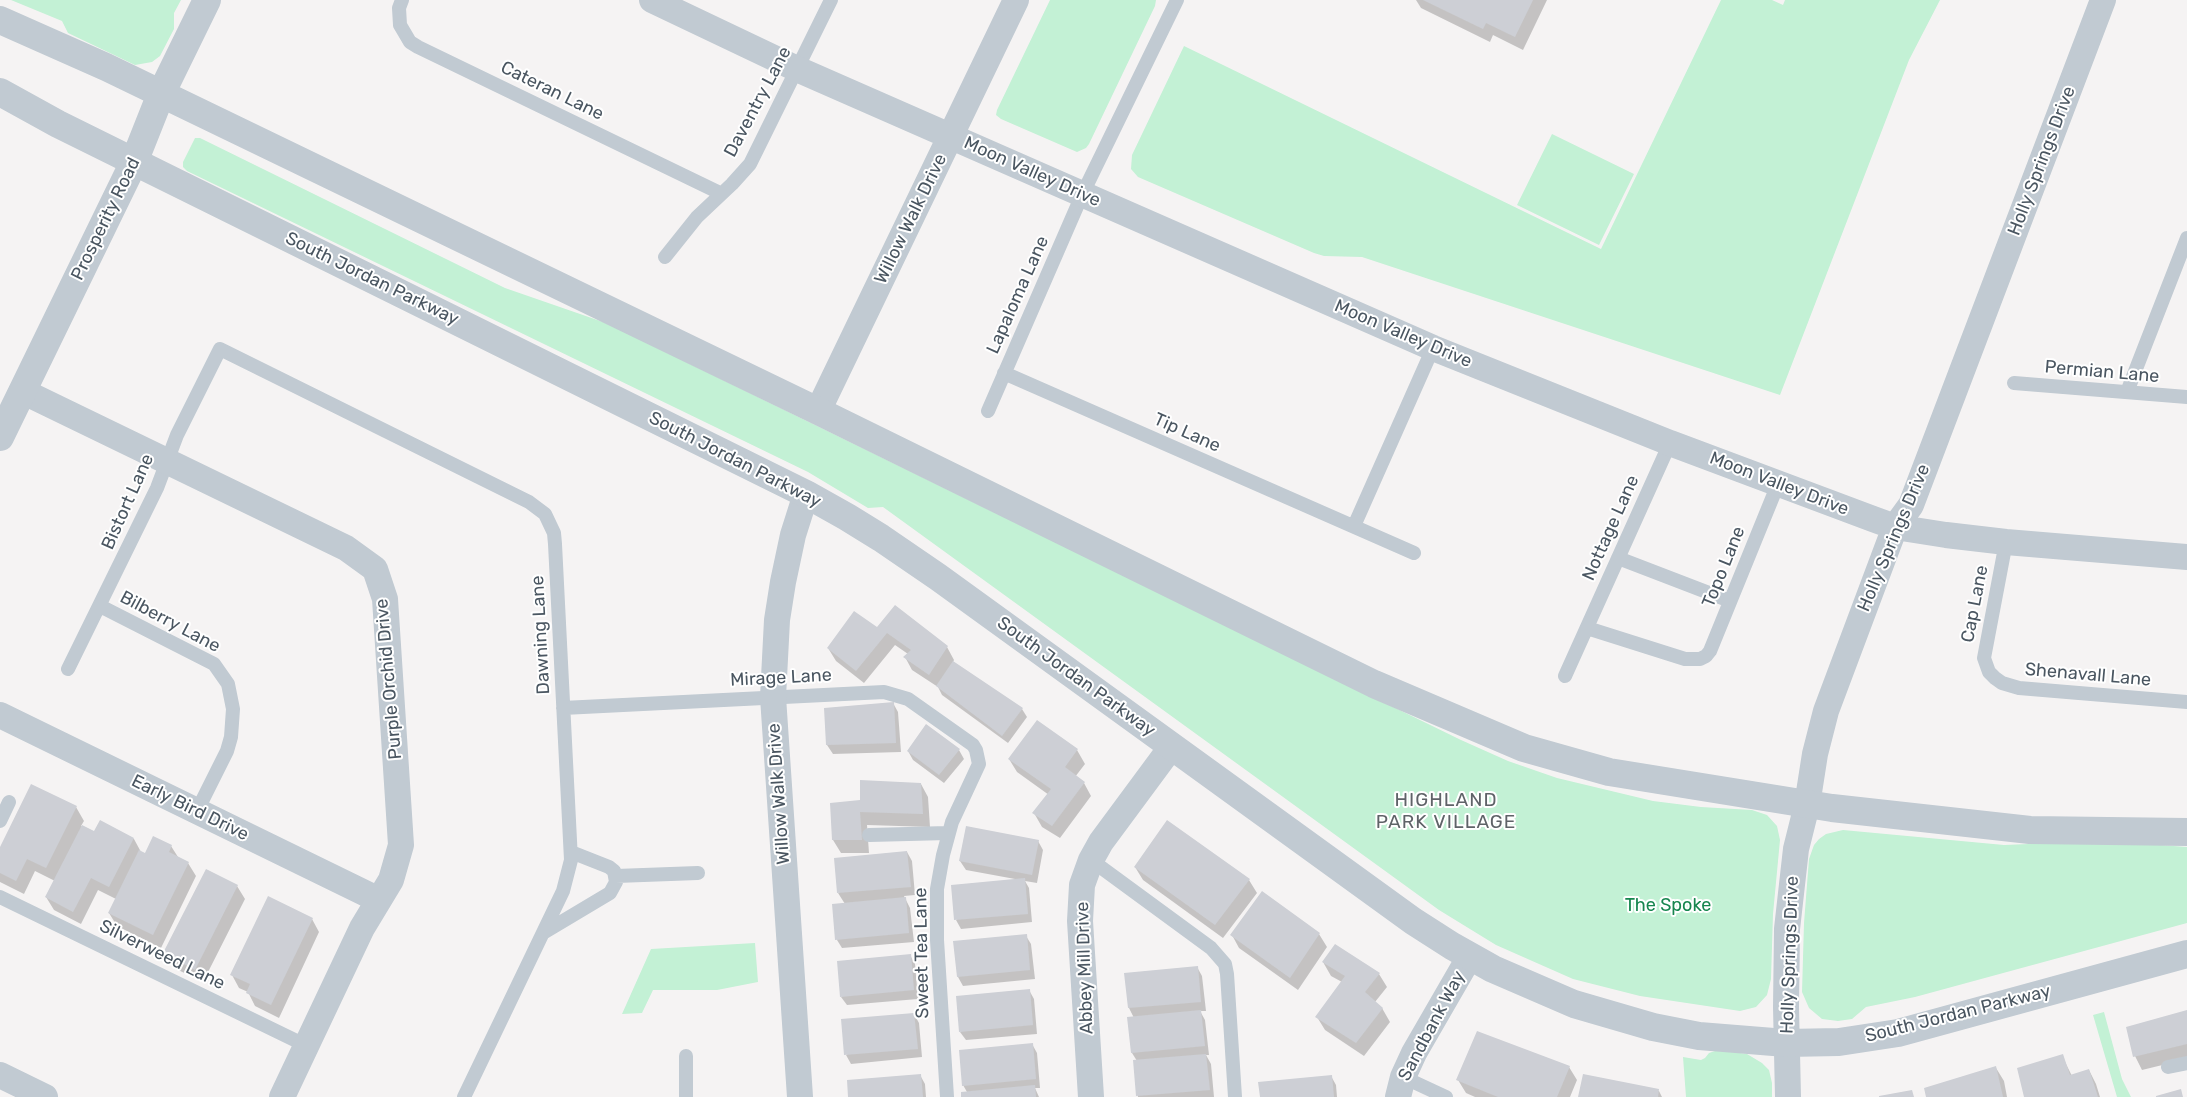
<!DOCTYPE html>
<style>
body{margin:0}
canvas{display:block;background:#f5f3f3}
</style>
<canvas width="2187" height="1097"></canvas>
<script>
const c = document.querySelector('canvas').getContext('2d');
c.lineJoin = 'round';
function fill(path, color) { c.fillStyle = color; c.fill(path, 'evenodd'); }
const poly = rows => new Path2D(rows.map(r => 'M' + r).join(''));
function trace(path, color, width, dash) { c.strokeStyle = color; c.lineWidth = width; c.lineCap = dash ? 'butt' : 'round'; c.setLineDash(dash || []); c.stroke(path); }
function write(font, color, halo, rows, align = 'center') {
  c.font = font + ' Rubik,sans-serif'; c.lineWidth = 4; c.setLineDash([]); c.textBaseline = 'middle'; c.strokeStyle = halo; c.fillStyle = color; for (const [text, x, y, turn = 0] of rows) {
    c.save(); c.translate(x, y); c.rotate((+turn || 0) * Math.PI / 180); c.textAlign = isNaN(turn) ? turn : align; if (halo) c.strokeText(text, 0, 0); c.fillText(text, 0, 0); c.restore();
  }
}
fill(poly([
 [11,0,181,0,174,13,174,29,160,56,152,62,135,65,68,33,62,21],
 [1050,0,1156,0,1155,6,1089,144,1086,148,1077,152,1001,119,996,115,997,110],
 [1721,0,1772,0,1783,5,1785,0,1940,0,1909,60,1780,395,1362,257,1324,256,1314,253,1138,177,1131,169,1132,155,1184,46,1601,249],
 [1552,134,1634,174,1599,245,1517,205],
 [195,138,200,138,505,288,606,323,1461,740,1508,761,1557,778,1653,801,1701,807,1752,810,1767,815,1777,826,1780,840,1773,914,1771,979,1767,995,1756,1007,1740,1011,1640,996,1573,979,1496,945,1439,910,883,507,868,508,808,472,187,171,183,167,183,162],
 [1843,830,2004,845,2105,841,2187,847,2187,923,1915,997,1866,1007,1852,1019,1838,1021,1822,1019,1809,1008,1802,992,1804,923,1809,859,1814,845,1819,839,1826,834],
 [755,943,758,982,717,990,653,990,642,1013,622,1014,651,949],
 [2104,1012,2122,1079,2131,1097,2117,1097,2093,1015],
 [1718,1050,1747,1054,1762,1063,1769,1070,1772,1083,1772,1097,1686,1097,1683,1057,1701,1060,1705,1058,1709,1053]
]), '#c3f1d5');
fill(poly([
 [1416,0,1547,0,1523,50,1493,35,1490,42,1421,8],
 [877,628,947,647,954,660,953,662,1022,709,1027,717,1008,743,942,695,938,687,912,670,905,657,908,654,895,645,864,683,836,661,828,648],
 [893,703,898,712,901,752,833,754,827,745,826,709],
 [959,750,964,759,944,783,913,760,908,751],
 [1077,750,1085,764,1075,777,1084,783,1091,796,1060,838,1042,827,1034,813,1049,795,1017,772,1009,759],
 [921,784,928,797,930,827,867,825,869,853,841,853,833,840,861,802],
 [76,807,84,821,81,826,95,833,134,839,141,852,145,855,171,846,178,857,188,863,196,876,161,948,117,926,109,913,116,899,98,890,81,924,54,910,46,897,55,881,35,871,24,894,0,882,0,850],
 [1038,841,1043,850,1037,883,1025,881,1029,888,1032,922,961,929,956,920,1015,879,966,870,960,861],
 [907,852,912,861,915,895,904,896,910,908,914,942,842,948,837,940,845,904,838,893],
 [1135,867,1249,880,1257,893,1223,938,1143,880],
 [207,870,237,886,245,899,203,982,172,967,164,953],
 [312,919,319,932,279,1018,255,1006,248,992,239,988,232,975],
 [1319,934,1327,947,1298,990,1239,948,1232,935],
 [1026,936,1031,944,1035,979,963,986,958,977,955,942],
 [910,955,915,964,918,999,847,1005,841,997],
 [1323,962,1379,974,1387,987,1375,1002,1382,1008,1390,1022,1364,1056,1325,1030,1317,1017,1342,982,1331,976],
 [1197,967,1202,976,1206,1011,1200,1011,1205,1020,1209,1055,1206,1055,1211,1064,1214,1097,1138,1097,1134,1062,1137,1061,1132,1053,1134,1018,1129,1008,1126,974],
 [1029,990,1034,999,1037,1034,966,1040,960,1032],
 [2187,1012,2187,1059,2142,1070,2135,1056],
 [914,1014,919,1023,922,1057,851,1064,846,1055],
 [1032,1044,1037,1053,1040,1088,1035,1088,1039,1097,963,1097,967,1092,963,1085],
 [2062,1056,2072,1076,2089,1070,2096,1084,2100,1097,2025,1097],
 [1569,1067,1577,1080,1570,1097,1475,1097,1466,1093,1458,1080],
 [1996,1068,2004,1081,2007,1097,1927,1097],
 [920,1075,925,1084,926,1097,850,1097],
 [1331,1076,1336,1085,1337,1097,1261,1097],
 [1659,1091,1662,1097,1579,1097]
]), '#0003');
fill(poly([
 [1423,0,1533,0,1515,37,1486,23,1483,29],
 [895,605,948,646,929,675,903,657,911,650,887,633,856,671,827,648,854,611,877,627],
 [953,661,1023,708,1002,736,936,686],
 [894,702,896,743,826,745,824,708],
 [1037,720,1078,749,1065,767,1085,782,1052,826,1032,813,1051,789,1008,759],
 [926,724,960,749,939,775,907,751],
 [860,780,921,783,923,814,860,812,862,840,832,840,830,803,860,800],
 [31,784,77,806,46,868,27,859,16,881,0,873,0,847],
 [100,820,134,838,109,887,91,878,73,912,45,897,82,825,94,831],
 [1167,820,1250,879,1215,925,1134,867],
 [966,826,1039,840,1032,875,959,861],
 [153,836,172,845,169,852,189,862,153,935,108,913,139,850,145,853],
 [907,851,911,887,837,893,834,858],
 [206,869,238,885,195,970,163,953],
 [1025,878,1028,914,954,920,951,885],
 [1262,891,1320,933,1290,978,1230,935],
 [268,896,313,918,271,1005,246,993,250,984,230,975],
 [906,897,909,933,835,940,832,904],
 [1027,934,1030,970,957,977,953,941],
 [1335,944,1380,973,1365,992,1383,1008,1356,1043,1315,1017,1345,976,1322,962],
 [911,954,914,990,840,997,837,961],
 [1198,966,1201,1002,1128,1008,1124,973],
 [1030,989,1033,1025,959,1032,956,996],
 [1201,1010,1205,1046,1131,1053,1127,1017],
 [2187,1010,2187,1044,2133,1057,2126,1027],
 [914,1013,918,1049,844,1055,841,1019],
 [1477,1031,1570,1066,1557,1097,1498,1097,1456,1080],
 [1033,1043,1036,1079,962,1086,959,1050],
 [1206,1054,1210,1090,1136,1096,1133,1060],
 [2063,1054,2070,1075,2089,1069,2098,1097,2024,1097,2017,1068],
 [1996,1066,2003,1097,1926,1097,1924,1088],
 [921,1074,923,1097,848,1097,847,1080],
 [1583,1074,1659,1089,1658,1097,1578,1097],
 [1332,1075,1334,1097,1260,1097,1258,1082],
 [1035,1085,1036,1097,961,1097,961,1092],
 [2181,1089,2183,1097,2156,1097,2156,1096],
 [1912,1090,1914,1097,1879,1097,1879,1096]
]), '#cdcfd5');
trace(poly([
 [402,0,399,8,400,25,410,42,418,47,720,193],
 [665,257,697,217,732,184,750,164,831,0],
 [1004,373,1414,553],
 [2014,383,2187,397],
 [2127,392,2187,238],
 [988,411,1082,195,1177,0],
 [1354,526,1433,348],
 [2006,542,1984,658,1989,672,1995,678,2002,683,2019,688,2187,702],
 [1618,558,1730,601],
 [100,606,214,664,228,684,233,709,231,737,227,751,197,811],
 [1587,628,1685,659,1700,659,1706,656,1710,651,1778,484],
 [68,669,157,488,177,435,220,349,529,502,545,514,554,533,555,544,571,860,563,891,464,1097],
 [1565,676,1670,443],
 [563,708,884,692,908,699,973,745,976,750,979,764,952,822,943,855,937,889,937,940,947,1097],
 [0,821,9,802],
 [869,835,948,833],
 [1091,860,1211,948,1225,964,1227,974,1235,1097],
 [616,876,698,873],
 [0,897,307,1046],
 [543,933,610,893,616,882,614,871,609,867,571,852],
 [686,1056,686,1097],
 [2168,1067,2187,1063],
 [1403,1077,1446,1097]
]), '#c1cad2', 14);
trace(poly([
 [652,0,797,69,1433,348,1670,443,1873,519,1895,527,1946,535,2006,542,2187,557],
 [22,391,346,548,375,569,385,599,401,845,391,880,362,928,282,1097],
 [818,411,1016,0],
 [0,715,379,900],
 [0,1075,45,1097],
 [800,1097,773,697,777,620,783,582,793,535,806,494],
 [1091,1097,1080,921,1082,885,1091,860,1101,842,1172,746],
 [1398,1097,1403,1077,1414,1053,1470,956],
 [1788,1097,1786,1007,1787,929,1796,849,1807,805,1815,754,1826,711,1895,527,1911,505,2103,0]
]), '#c1cad2', 26);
trace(poly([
 [0,20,106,67,818,411,1374,684,1524,748,1609,772,1832,808,2030,830,2187,832],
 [0,92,58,124,806,494,847,517,881,538,938,577,1413,921,1452,946,1493,969,1574,1004,1653,1027,1699,1036,1786,1043,1839,1042,1898,1033,2187,954],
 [0,437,134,162,161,94,207,0]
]), '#c1cad2', 28);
write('18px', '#4a5661', '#fff', [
 ["Cateran Lane",552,91,26],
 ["Daventry Lane",758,102,-62],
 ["Holly Springs Drive",2042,161,-69],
 ["Moon Valley Drive",1032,172,24],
 ["Prosperity Road",106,219,-64],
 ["Willow Walk Drive",911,219,-64],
 ["South Jordan Parkway",372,279,26],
 ["Lapaloma Lane",1018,295,-66],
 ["Moon Valley Drive",1403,334,23],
 ["Permian Lane",2102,372,5],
 ["Tip Lane",1187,433,24],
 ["South Jordan Parkway",735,460,27],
 ["Moon Valley Drive",1779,484,21],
 ["Bistort Lane",128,502,-66],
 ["Nottage Lane",1611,528,-66],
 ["Holly Springs Drive",1894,538,-67],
 ["Topo Lane",1724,567,-68],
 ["Cap Lane",1975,604,-79],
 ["Bilberry Lane",170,622,28],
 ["Dawning Lane",541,635,-93],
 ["Shenavall Lane",2088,675,5],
 ["South Jordan Parkway",1076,677,36],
 ["Mirage Lane",781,678,-3],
 ["Purple Orchid Drive",389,679,-95],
 ["Willow Walk Drive",779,794,-94],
 ["Early Bird Drive",190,808,26],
 ["Sweet Tea Lane",922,953,-91],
 ["Silverweed Lane",162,955,26],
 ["Holly Springs Drive",1790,955,-88],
 ["Abbey Mill Drive",1085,968,-92],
 ["South Jordan Parkway",1958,1014,-14],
 ["Sandbank Way",1432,1026,-62]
]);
write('18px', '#17864f', '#fff', [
 ["The Spoke",1668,906]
]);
c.letterSpacing = '1px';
write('19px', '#5f6368', '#fff', [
 ["HIGHLAND",1446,801],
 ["PARK VILLAGE",1446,823]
]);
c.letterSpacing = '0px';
</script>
